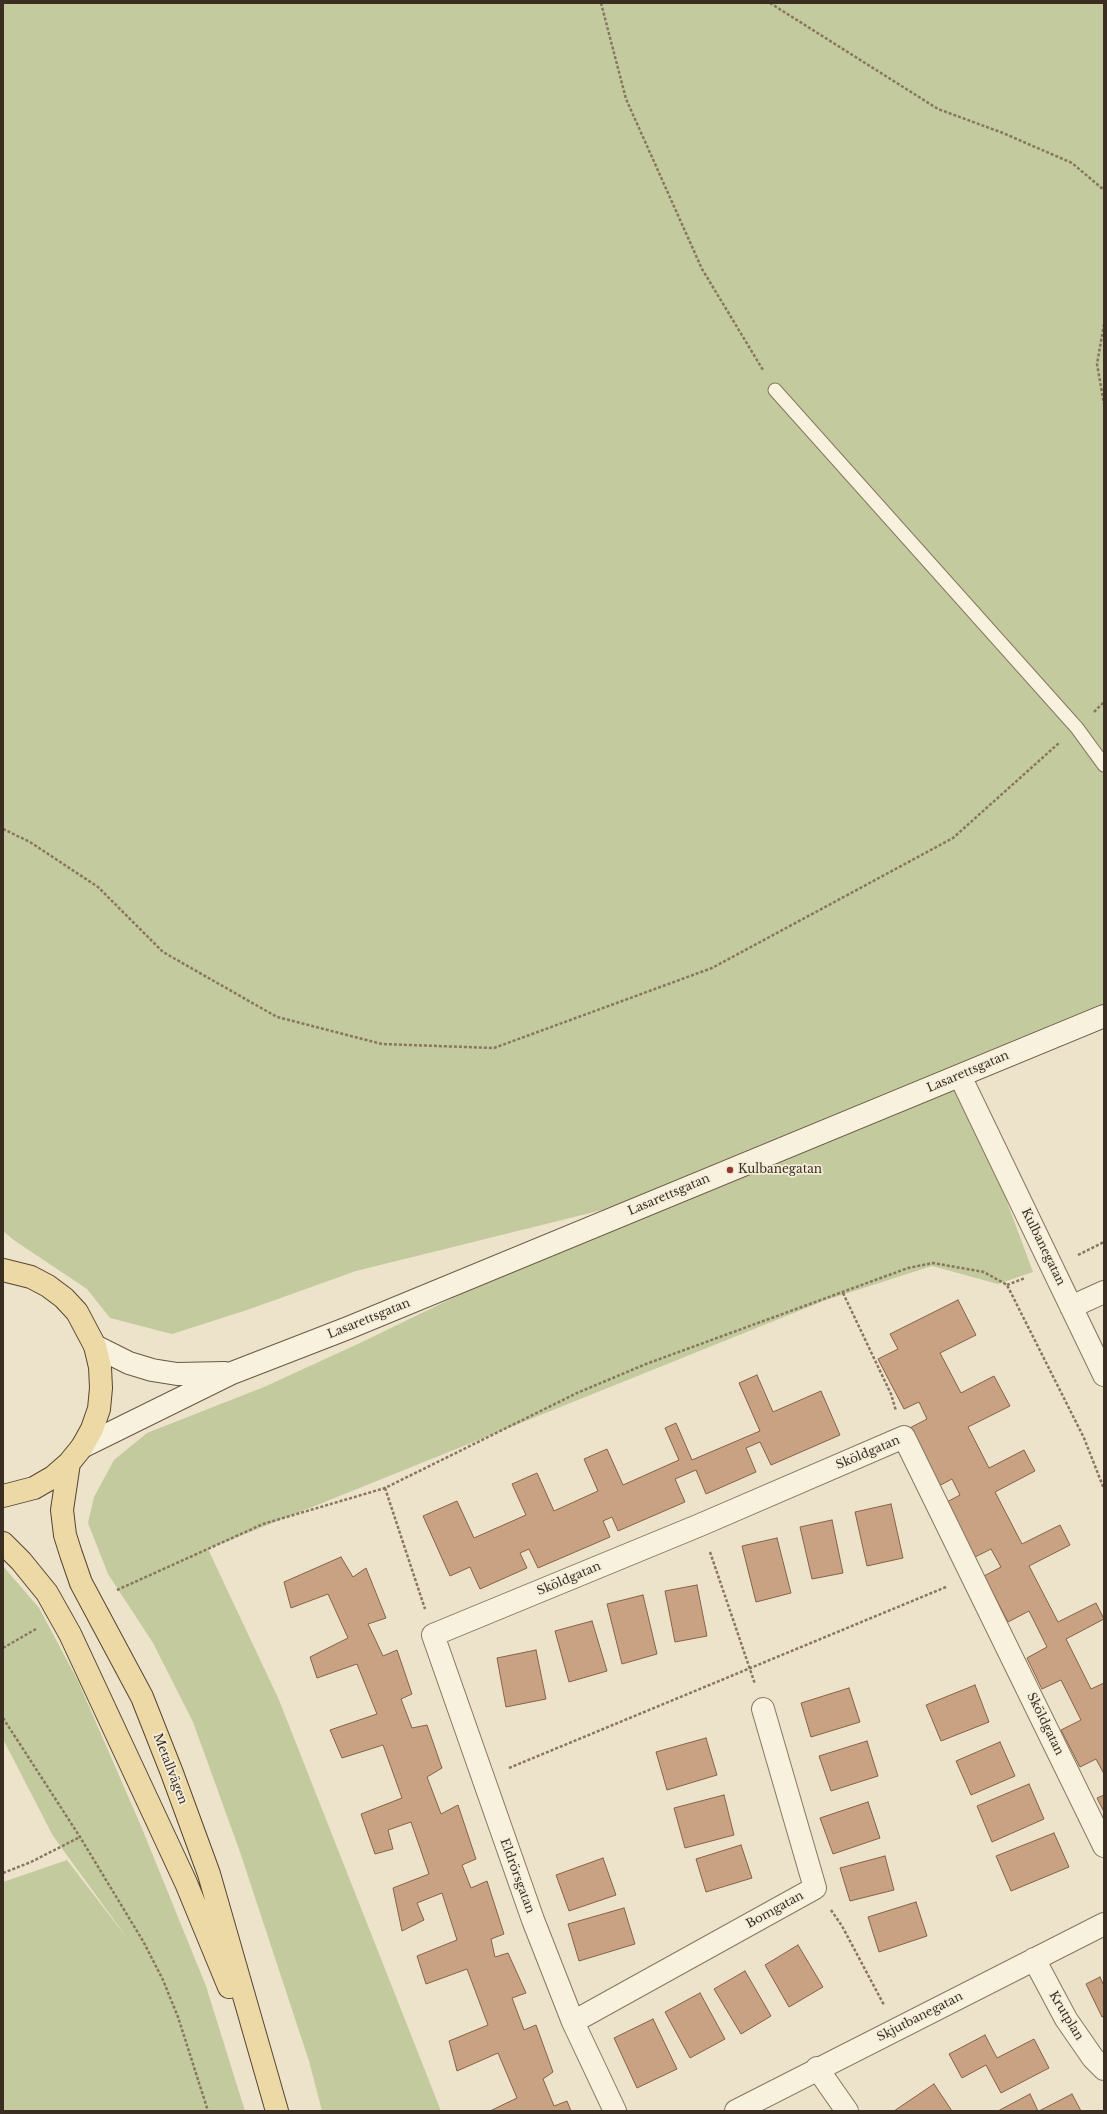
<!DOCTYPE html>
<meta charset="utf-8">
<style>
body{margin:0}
#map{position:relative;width:1107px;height:2114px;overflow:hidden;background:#ede3ca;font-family:"Libre Baskerville",serif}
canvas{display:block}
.frame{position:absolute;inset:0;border:4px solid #3a2e22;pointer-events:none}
</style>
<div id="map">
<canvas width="1107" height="2114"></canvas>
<div class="frame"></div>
</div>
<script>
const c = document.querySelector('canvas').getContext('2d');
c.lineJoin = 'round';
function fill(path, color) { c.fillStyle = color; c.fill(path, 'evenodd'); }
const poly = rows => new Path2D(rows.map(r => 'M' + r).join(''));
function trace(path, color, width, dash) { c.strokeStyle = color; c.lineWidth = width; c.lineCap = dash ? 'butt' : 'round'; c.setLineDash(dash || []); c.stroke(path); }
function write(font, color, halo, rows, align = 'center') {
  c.font = font + ' "Libre Baskerville",serif'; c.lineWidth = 3.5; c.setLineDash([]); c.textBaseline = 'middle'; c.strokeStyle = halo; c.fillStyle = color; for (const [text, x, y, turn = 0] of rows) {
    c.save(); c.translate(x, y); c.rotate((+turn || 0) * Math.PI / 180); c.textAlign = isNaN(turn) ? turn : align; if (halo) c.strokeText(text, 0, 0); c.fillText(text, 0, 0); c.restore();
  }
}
fill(poly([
 [3,3,1104,3,1104,1018,961,1078,1033,1272,998,1284,932,1266,826,1300,208,1549,279,1700,441,2111,322,2111,309,2061,240,1852,193,1722,153,1643,108,1574,88,1523,94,1497,114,1460,147,1433,264,1387,360,1343,667,1194,356,1271,247,1310,172,1334,110,1318,87,1289,15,1241,3,1231],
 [3,1566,39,1608,77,1679,141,1826,206,1986,245,2111,3,2111,3,1882,67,1860,130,1942,53,1836,3,1739]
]), '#c3ca9e');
const building = poly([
 [958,1300,976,1335,940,1353,961,1393,994,1376,1010,1406,968,1427,989,1468,1024,1450,1035,1471,995,1492,1022,1544,1060,1525,1070,1545,1029,1566,1058,1622,1096,1603,1104,1619,1066,1639,1091,1689,1104,1683,1104,1774,1096,1759,1080,1767,1061,1730,1081,1720,1061,1680,1042,1689,1027,1658,1047,1647,1029,1611,1008,1622,984,1576,1001,1567,991,1549,973,1558,945,1503,960,1495,952,1479,933,1489,904,1431,927,1419,919,1402,904,1409,878,1359,898,1349,890,1334,958,1300],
 [757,1375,773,1412,821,1391,840,1435,771,1465,760,1442,746,1448,756,1472,706,1494,696,1470,675,1479,685,1502,618,1531,612,1517,603,1521,610,1537,538,1568,529,1549,520,1553,527,1568,480,1589,470,1567,450,1576,423,1516,457,1501,474,1538,526,1515,512,1484,537,1473,554,1511,598,1491,584,1459,607,1449,623,1485,679,1460,665,1428,676,1423,692,1460,760,1431,739,1383,757,1375],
 [891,1504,903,1558,867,1566,855,1512,891,1504],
 [832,1520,843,1573,812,1579,800,1527,832,1520],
 [777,1538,791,1593,756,1602,742,1546,777,1538],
 [341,1557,353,1577,366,1568,386,1618,368,1624,383,1656,397,1650,412,1694,401,1699,412,1728,427,1725,442,1768,427,1777,441,1814,458,1805,476,1859,462,1865,471,1888,487,1881,504,1934,491,1939,495,1957,508,1953,526,1993,512,1998,524,2030,536,2025,553,2072,543,2079,554,2106,567,2101,571,2111,490,2111,517,2098,498,2053,457,2071,449,2041,488,2025,467,1969,426,1984,417,1956,457,1940,442,1893,417,1903,424,1920,402,1931,393,1888,429,1874,411,1822,388,1830,393,1849,375,1854,361,1814,402,1798,383,1745,342,1758,330,1730,377,1714,357,1664,317,1678,310,1657,348,1638,328,1594,291,1608,284,1582,341,1557],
 [697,1585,707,1636,675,1642,665,1591,697,1585],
 [643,1595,657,1654,622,1664,607,1604,643,1595],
 [592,1621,607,1671,569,1682,555,1631,592,1621],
 [536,1650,546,1699,506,1707,497,1658,536,1650],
 [975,1685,989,1722,941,1741,926,1705,975,1685],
 [849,1688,860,1722,811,1737,801,1703,849,1688],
 [706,1738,717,1775,667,1790,656,1752,706,1738],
 [867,1741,878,1776,831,1791,819,1756,867,1741],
 [1000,1742,1015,1776,971,1795,956,1761,1000,1742],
 [1029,1784,1044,1819,992,1842,977,1806,1029,1784],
 [724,1795,734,1835,685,1848,674,1808,724,1795],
 [1104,1795,1104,1812,1097,1798,1104,1795],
 [868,1802,880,1838,833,1854,820,1818,868,1802],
 [1054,1833,1069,1867,1011,1891,996,1856,1054,1833],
 [741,1845,752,1878,706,1892,696,1859,741,1845],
 [885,1856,894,1890,850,1901,840,1868,885,1856],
 [603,1858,616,1895,569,1911,556,1875,603,1858],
 [916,1902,927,1936,879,1952,868,1917,916,1902],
 [624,1908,635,1944,579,1961,568,1924,624,1908],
 [798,1945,823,1987,789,2007,765,1965,798,1945],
 [745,1971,771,2016,741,2034,714,1989,745,1971],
 [1100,1977,1104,1986,1104,2016,1102,2017,1086,1984,1100,1977],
 [700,1993,725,2039,690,2058,665,2012,700,1993],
 [653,2019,677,2069,637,2088,614,2038,653,2019],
 [985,2035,997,2058,1034,2039,1049,2068,1001,2093,986,2065,962,2078,949,2054,985,2035],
 [934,2084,952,2111,894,2111,934,2084],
 [1030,2094,1038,2111,998,2111,1030,2094],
 [1072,2094,1081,2111,1039,2111,1072,2094]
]);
fill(building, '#c8a282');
trace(building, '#866246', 1);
const lane = poly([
 [775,390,1077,728,1104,765]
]);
const street = poly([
 [960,1076,1104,1375],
 [1071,1307,1104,1292],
 [1034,1959,1066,2019,1093,2058,1104,2069],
 [573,2022,815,1888,763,1709],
 [817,2068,847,2111],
 [615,2111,573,2022,533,1920,433,1635,700,1525,904,1437,1104,1846],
 [736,2111,1104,1924]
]);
const secondary = poly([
 [95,1346,129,1363,152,1370,177,1374,225,1373],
 [82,1447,232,1373,348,1328,1104,1016]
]);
const primary = poly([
 [3,1270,31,1277,48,1286,64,1298,77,1312,95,1346,100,1367,101,1388,99,1409,92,1429,82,1447,69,1463,53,1477,34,1488,3,1496],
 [69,1463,62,1510,65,1535,71,1554,81,1583,142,1697,172,1773,209,1874,277,2111],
 [3,1543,21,1561,47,1593,70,1634,186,1883,229,1987]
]);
trace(lane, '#88775f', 15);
trace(street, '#88775f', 24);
trace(secondary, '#6a5842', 24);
trace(primary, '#574533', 24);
trace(poly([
 [601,3,626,99,702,269,763,370],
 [770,3,938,109,1003,133,1072,163,1104,190],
 [1104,324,1097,364,1104,404],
 [1094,712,1104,702],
 [3,829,30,842,98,887,163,952,277,1017,382,1044,494,1048,712,968,953,838,1059,743],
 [1078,1255,1104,1242],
 [1007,1285,1025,1278],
 [843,1293,891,1394,896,1411],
 [385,1488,425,1609],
 [710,1552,755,1684],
 [117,1590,263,1524,385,1488,577,1393,646,1364,908,1268,933,1263,984,1272,1007,1285,1084,1438,1104,1489],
 [3,1648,36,1629],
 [3,1718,80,1837,143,1941,163,1980,178,2017,208,2111],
 [509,1768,946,1587],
 [3,1873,31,1862,80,1837],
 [831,1910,842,1926,884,2005]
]), '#88775f', 2.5, [3, 2]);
trace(lane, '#f7f1dd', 13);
trace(street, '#f7f1dd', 22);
trace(secondary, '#f7f1dd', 22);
trace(primary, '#ecd9a5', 22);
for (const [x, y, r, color] of [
 [730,1170,4,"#943532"]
]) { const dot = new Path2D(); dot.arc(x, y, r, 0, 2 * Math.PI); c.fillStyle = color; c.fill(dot); trace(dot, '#f4edd9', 1.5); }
write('12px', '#3a2e22', '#f4edd9', [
 ["Lasarettsgatan",968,1072,-23],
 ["Lasarettsgatan",669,1195,-23],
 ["Kulbanegatan",1043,1247,64],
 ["Lasarettsgatan",369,1319,-22],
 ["Sköldgatan",868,1453,-23],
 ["Sköldgatan",569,1579,-23],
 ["Sköldgatan",1045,1724,64],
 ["Metallvägen",170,1769,69],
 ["Eldrörsgatan",517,1876,70],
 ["Bomgatan",775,1910,-29],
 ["Krutplan",1066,2016,59],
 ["Skjutbanegatan",920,2017,-27]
]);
write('12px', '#3a2e22', '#f4edd9', [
 ["Kulbanegatan",738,1170]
], 'left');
</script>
